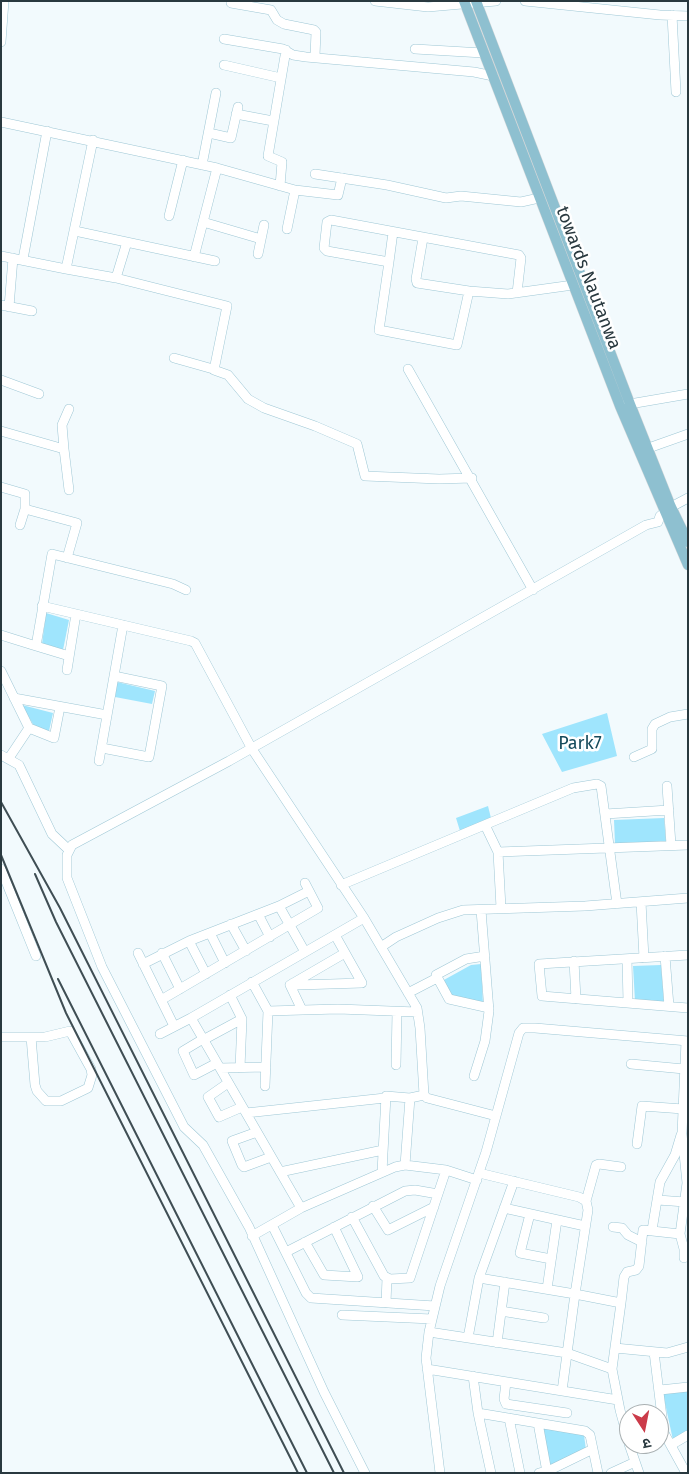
<!DOCTYPE html>
<meta charset="utf-8">
<style>
body{margin:0}
#map{position:relative;width:689px;height:1474px;overflow:hidden;background:#f2fafd;font-family:"Fira Sans","Noto Sans Devanagari",sans-serif}
canvas{display:block}
.frame{position:absolute;inset:0;border:2px solid #29393f;pointer-events:none}
.north{position:absolute;left:619px;top:1404px;width:50px;height:50px;box-sizing:border-box;background:#fff;border:1px solid #a9b0b2;border-radius:50%;rotate:169deg;font-size:14px;font-weight:700;line-height:20px;text-align:center;color:#29393f}
.north::after{content:'';display:block;margin:auto;width:18px;height:22px;background:#cb3b4a;clip-path:polygon(50% 0,100% 100%,50% 72%,0 100%)}
</style>
<div id="map">
<canvas width="689" height="1474"></canvas>
<div class="frame"></div>
<div class="north">उ</div>
</div>
<script>
const c = document.querySelector('canvas').getContext('2d');
c.lineJoin = 'round';
function fill(path, color) { c.fillStyle = color; c.fill(path, 'evenodd'); }
const poly = rows => new Path2D(rows.map(r => 'M' + r).join(''));
function trace(path, color, width, dash) { c.strokeStyle = color; c.lineWidth = width; c.lineCap = dash ? 'butt' : 'round'; c.setLineDash(dash || []); c.stroke(path); }
function write(font, color, halo, rows, align = 'center') {
  c.font = font + ' "Fira Sans",sans-serif'; c.lineWidth = 5; c.setLineDash([]); c.textBaseline = 'middle'; c.strokeStyle = halo; c.fillStyle = color; for (const [text, x, y, turn = 0] of rows) {
    c.save(); c.translate(x, y); c.rotate((+turn || 0) * Math.PI / 180); c.textAlign = isNaN(turn) ? turn : align; if (halo) c.strokeText(text, 0, 0); c.fillText(text, 0, 0); c.restore();
  }
}
fill(poly([
 [46,613,69,620,63,650,42,644],
 [117,682,155,691,152,704,115,697],
 [22,705,53,713,49,731,34,726],
 [607,713,617,756,562,772,542,734],
 [488,806,491,818,460,831,456,818],
 [664,818,666,842,615,844,614,820],
 [481,964,483,1004,450,997,442,981,471,965],
 [661,965,664,1003,635,1001,633,966],
 [688,1390,688,1431,673,1440,663,1394],
 [541,1426,584,1435,586,1450,549,1467]
]), '#9fe5fd');
const minor = poly([
 [375,1,428,7,496,1],
 [525,1,660,15,688,16],
 [231,3,271,10,277,20,284,24,314,30,316,32,315,56],
 [672,15,676,92],
 [224,39,283,49,293,55,306,57,474,72,493,76],
 [1,42,4,1],
 [415,49,483,53],
 [224,65,281,78],
 [236,114,273,121],
 [1,122,217,168,295,190,338,195,342,178],
 [209,133,231,138,238,107],
 [202,165,216,93],
 [315,174,387,185,446,198,461,196,521,202,539,198],
 [280,186,282,162,268,156,286,50],
 [169,216,183,160],
 [203,222,261,239],
 [287,229,295,190],
 [75,231,215,261],
 [393,232,389,262,327,251,324,248,327,222,331,220,519,255,521,258,517,293],
 [423,238,416,279,417,283,469,291,508,294,573,285],
 [258,254,264,225],
 [1,256,66,269,93,140],
 [194,257,217,168],
 [23,259,47,131],
 [389,262,379,330,457,345,469,291],
 [66,269,116,278,227,306,214,370,228,375,248,399,264,408,315,426,357,444,365,476,439,479,472,478],
 [116,278,127,242],
 [1,305,32,311],
 [9,307,13,258],
 [174,358,213,369],
 [408,369,533,590],
 [1,380,39,394],
 [624,405,688,394],
 [1,431,64,449,69,490],
 [64,449,62,425,69,409],
 [643,450,688,434],
 [1,487,25,494,25,509,77,523,67,558],
 [20,525,25,509],
 [42,606,191,641,195,643,252,749,364,918,417,1008,420,1028,424,1095],
 [1,635,36,646,52,554,173,584,186,590],
 [36,646,69,656],
 [67,670,76,614],
 [1,671,29,728,54,738,60,707],
 [14,698,107,715],
 [102,748,149,757,162,686,114,676],
 [1,755,19,765,52,834,69,850],
 [634,757,652,749,652,729,655,724,670,717,688,714],
 [9,758,29,728],
 [99,761,123,625],
 [667,786,671,845],
 [605,814,669,810],
 [485,825,498,852,501,908],
 [498,852,688,845],
 [1,869,36,956],
 [341,885,573,788,597,784,601,786,617,904],
 [641,902,644,958],
 [258,914,270,937],
 [231,924,246,951],
 [210,933,225,963],
 [189,941,206,974],
 [381,947,396,937,438,918,463,910,585,906,688,898],
 [305,952,279,906,309,891],
 [138,953,174,1026],
 [162,953,180,989],
 [688,955,539,964,542,996,688,1008],
 [485,956,466,959,436,975,449,999,489,1008],
 [665,956,669,1006],
 [627,959,628,1003],
 [574,961,576,999],
 [143,964,189,941,279,906],
 [252,982,268,1011,265,1086],
 [293,983,298,985,362,983,335,935],
 [408,993,437,978],
 [230,995,242,1019,240,1068],
 [161,1000,318,908,305,883],
 [302,1010,290,985,345,953],
 [268,1011,338,1009,417,1012],
 [160,1034,191,1018],
 [1,1037,45,1037,70,1031,91,1069,92,1075,88,1088,61,1101,46,1101,37,1091,35,1085,31,1037],
 [203,1039,183,1051,194,1075,217,1063],
 [203,1040,242,1019],
 [631,1064,684,1069],
 [396,1065,397,1012],
 [220,1068,266,1067],
 [474,1076,485,1041,489,1011,481,910],
 [228,1083,208,1097,219,1117,242,1107],
 [424,1095,427,1098,496,1116],
 [246,1113,385,1098],
 [257,1132,232,1141,242,1165,244,1167,271,1157],
 [637,1144,642,1106,683,1109],
 [405,1165,410,1098],
 [280,1172,383,1150],
 [382,1172,386,1096,410,1098,424,1095],
 [479,1173,579,1197,586,1201,588,1210,575,1294,621,1303,612,1369,620,1410,629,1443],
 [658,1200,685,1202],
 [586,1201,596,1165,599,1164,621,1167],
 [373,1206,388,1230,434,1207],
 [301,1208,191,1018,364,918],
 [504,1208,585,1226],
 [530,1214,520,1253,551,1259],
 [352,1217,384,1276,390,1279,410,1278,446,1170],
 [272,1225,306,1293,311,1298,435,1306],
 [613,1227,622,1228,628,1235,642,1242],
 [652,1230,660,1182,675,1155,681,1135],
 [252,1236,301,1208,395,1167,405,1165,446,1170,477,1180],
 [305,1242,324,1275,358,1277,334,1227],
 [286,1252,405,1191,415,1190,438,1194],
 [684,1258,684,1249,680,1234,687,1183,682,1134,686,1041],
 [479,1278,575,1294,562,1391],
 [547,1289,557,1220],
 [386,1303,387,1278],
 [621,1303,624,1277,627,1272,636,1270,639,1266,643,1230,680,1234],
 [501,1311,544,1318],
 [342,1315,432,1319],
 [429,1332,567,1353,612,1369],
 [468,1338,479,1278,514,1181],
 [497,1343,505,1282],
 [615,1348,667,1353,688,1347],
 [654,1352,664,1433,686,1473],
 [427,1369,618,1400],
 [473,1376,478,1413,491,1473],
 [506,1382,504,1399,506,1404,567,1413],
 [660,1390,688,1387],
 [478,1413,585,1431,590,1435,598,1473],
 [509,1418,520,1473],
 [538,1423,547,1472],
 [629,1444,639,1473],
 [671,1445,688,1435],
 [365,1473,324,1392,249,1227,203,1145,184,1127,102,967,67,878,67,855,72,845,229,761,646,525,658,522,660,516,671,507,688,498],
 [440,1473,426,1358,429,1332,440,1286,486,1152,519,1033,523,1028,535,1028,688,1041],
 [539,1473,550,1470,593,1449],
 [611,1473,635,1462]
]);
const major = poly([
 [464,1,620,406,688,565],
 [476,1,630,404,671,507,688,542]
]);
trace(minor, '#9ec7d5', 10);
trace(major, '#d4d7d9', 11);
trace(minor, '#fff', 9);
trace(major, '#8ec0d0', 10);
trace(poly([
 [1,802,60,908,344,1473],
 [1,855,66,1013,298,1473],
 [35,874,56,922,334,1473],
 [58,979,307,1473]
]), '#3f4e54', 2);
write('18px', '#29393f', '#fff', [
 ["towards Nautanwa",588,278,69]
]);
write('18px', '#154b5c', '#fff', [
 ["Park7",580,744]
]);
</script>
